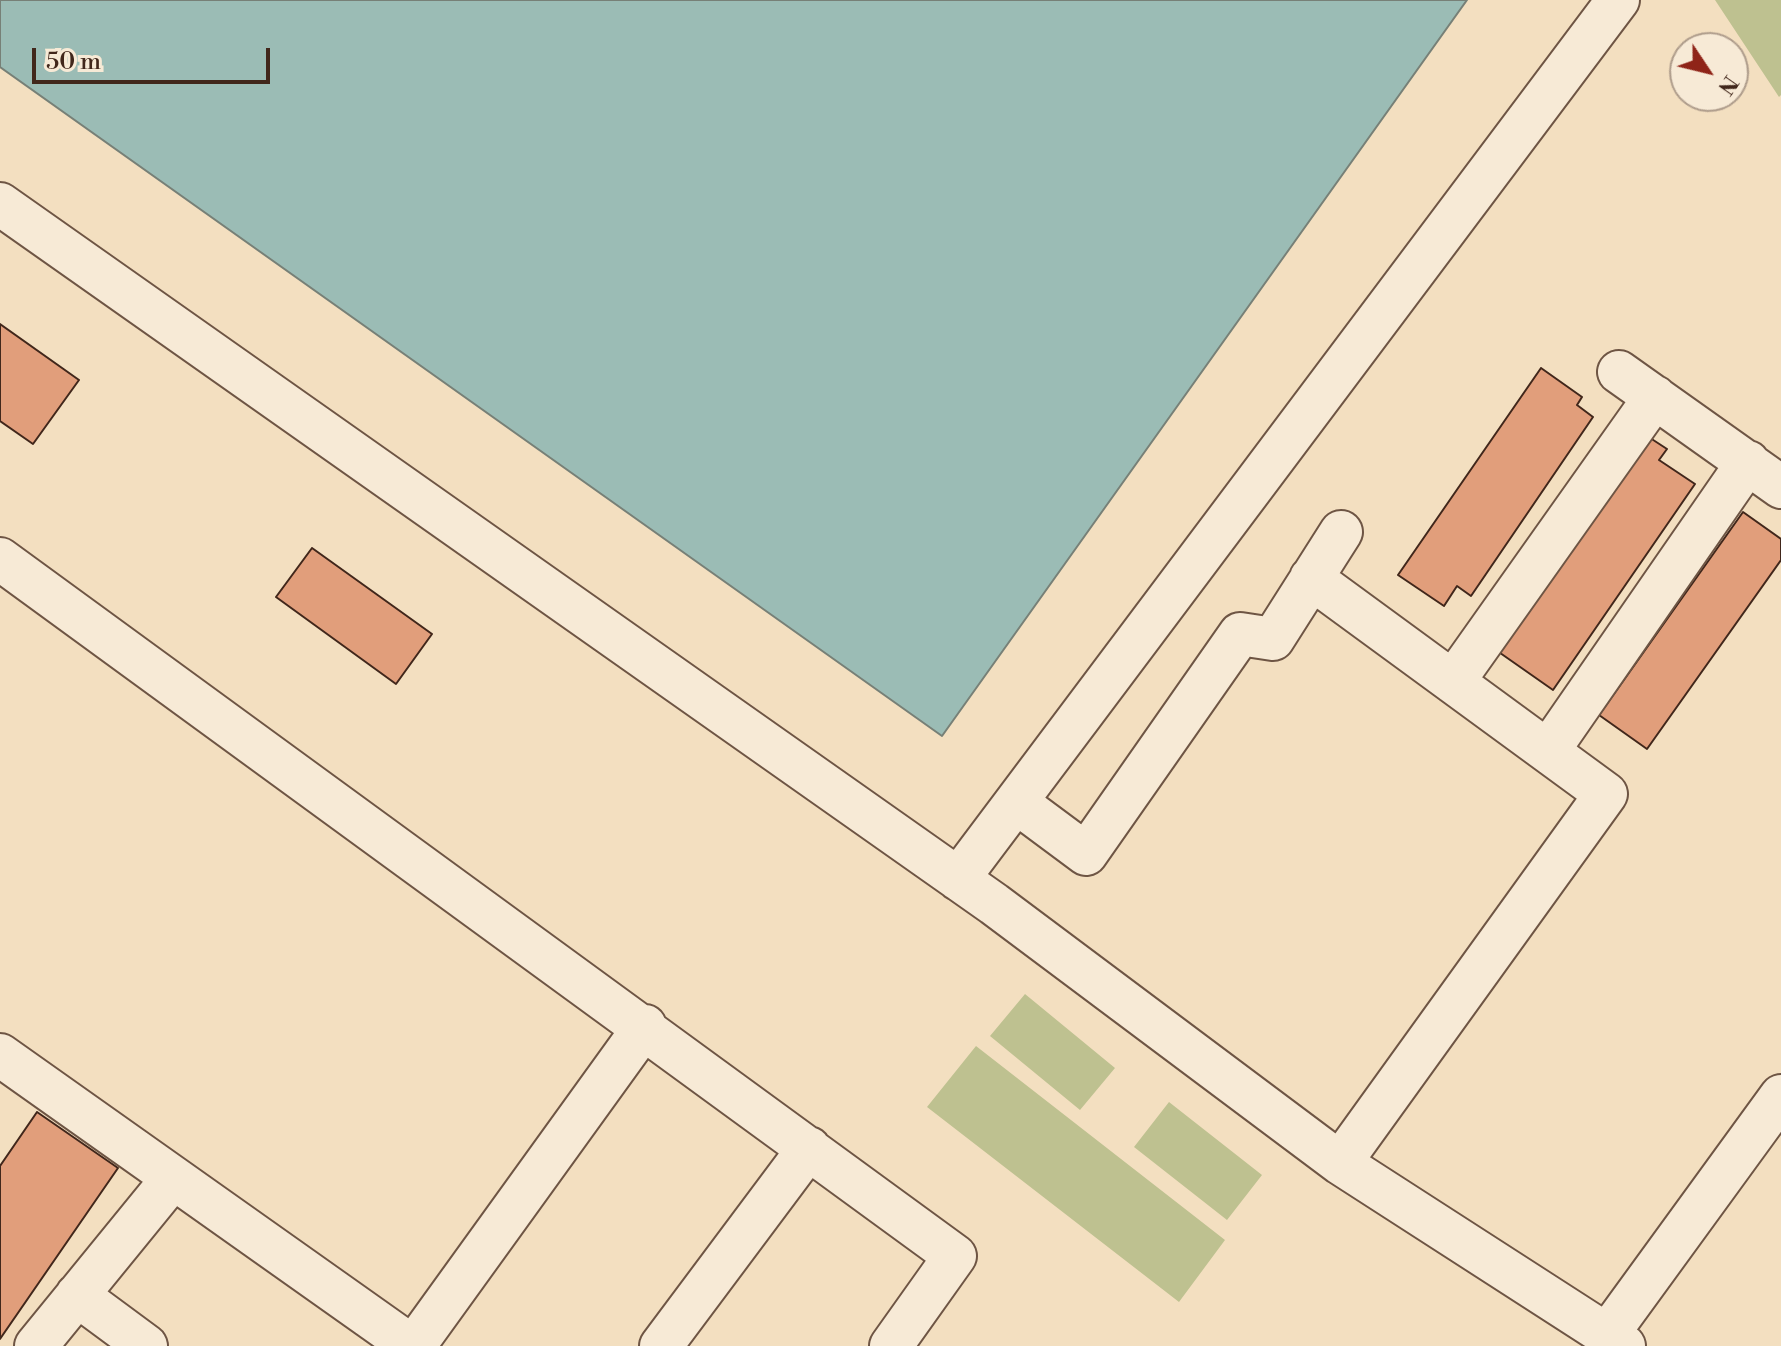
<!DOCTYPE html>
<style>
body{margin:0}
#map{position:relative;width:1781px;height:1346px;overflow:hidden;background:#f3dfc0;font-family:"Libre Bodoni",serif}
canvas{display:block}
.north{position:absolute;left:1669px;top:32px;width:80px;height:80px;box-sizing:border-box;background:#f7ead6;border:2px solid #ae9c8b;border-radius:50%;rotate:125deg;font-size:22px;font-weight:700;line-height:32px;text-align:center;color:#41271b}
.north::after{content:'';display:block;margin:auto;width:28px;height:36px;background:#8f2418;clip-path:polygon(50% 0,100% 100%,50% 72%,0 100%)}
.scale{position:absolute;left:32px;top:48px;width:238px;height:36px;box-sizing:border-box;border:4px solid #41271b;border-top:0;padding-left:10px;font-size:24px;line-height:28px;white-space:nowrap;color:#41271b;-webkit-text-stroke:6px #f7ead6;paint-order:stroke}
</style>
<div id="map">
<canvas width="1781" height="1346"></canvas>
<div class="north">N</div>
<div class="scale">50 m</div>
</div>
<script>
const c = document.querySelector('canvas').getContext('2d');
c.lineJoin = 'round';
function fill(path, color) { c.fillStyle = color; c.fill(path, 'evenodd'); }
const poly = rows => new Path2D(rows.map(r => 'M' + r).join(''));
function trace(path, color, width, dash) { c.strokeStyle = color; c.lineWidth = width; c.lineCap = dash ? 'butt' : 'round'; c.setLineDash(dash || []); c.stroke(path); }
fill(poly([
 [1715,0,1781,0,1781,95,1779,97],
 [1025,994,1115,1068,1080,1110,990,1036],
 [976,1046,1225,1240,1179,1302,927,1107],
 [1169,1102,1262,1175,1227,1220,1134,1147]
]), '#bec190');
const water = poly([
 [0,0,1467,0,942,736,0,67,0,0]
]);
fill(water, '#9bbcb5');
trace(water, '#778077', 2);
const building = poly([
 [0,324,79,380,33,444,0,421,0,324],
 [1541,368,1582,397,1577,405,1593,417,1471,596,1457,586,1444,606,1398,575,1541,368],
 [1641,432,1667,449,1659,460,1695,484,1553,690,1493,648,1641,432],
 [1743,512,1781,539,1781,560,1647,749,1599,715,1743,512],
 [312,548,432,634,396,684,276,597,312,548],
 [37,1112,118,1168,0,1339,0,1166,37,1112]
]);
fill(building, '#e19e7b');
trace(building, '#41271b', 2);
const minor = poly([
 [0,204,994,904,1340,1163,1624,1346],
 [1619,372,1781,487],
 [0,559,955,1256,891,1346],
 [1311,578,1606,794,1340,1163],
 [1453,682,1655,397],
 [1548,751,1748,462],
 [1016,802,1086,854,1240,634,1273,639,1341,532],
 [958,879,1618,0],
 [0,1055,411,1346],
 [77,1295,146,1346],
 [1607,1335,1781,1096],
 [36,1346,173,1178],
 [414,1346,645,1026],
 [661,1346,809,1148]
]);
trace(minor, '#6e5544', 46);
trace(minor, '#f7ead6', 42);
</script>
